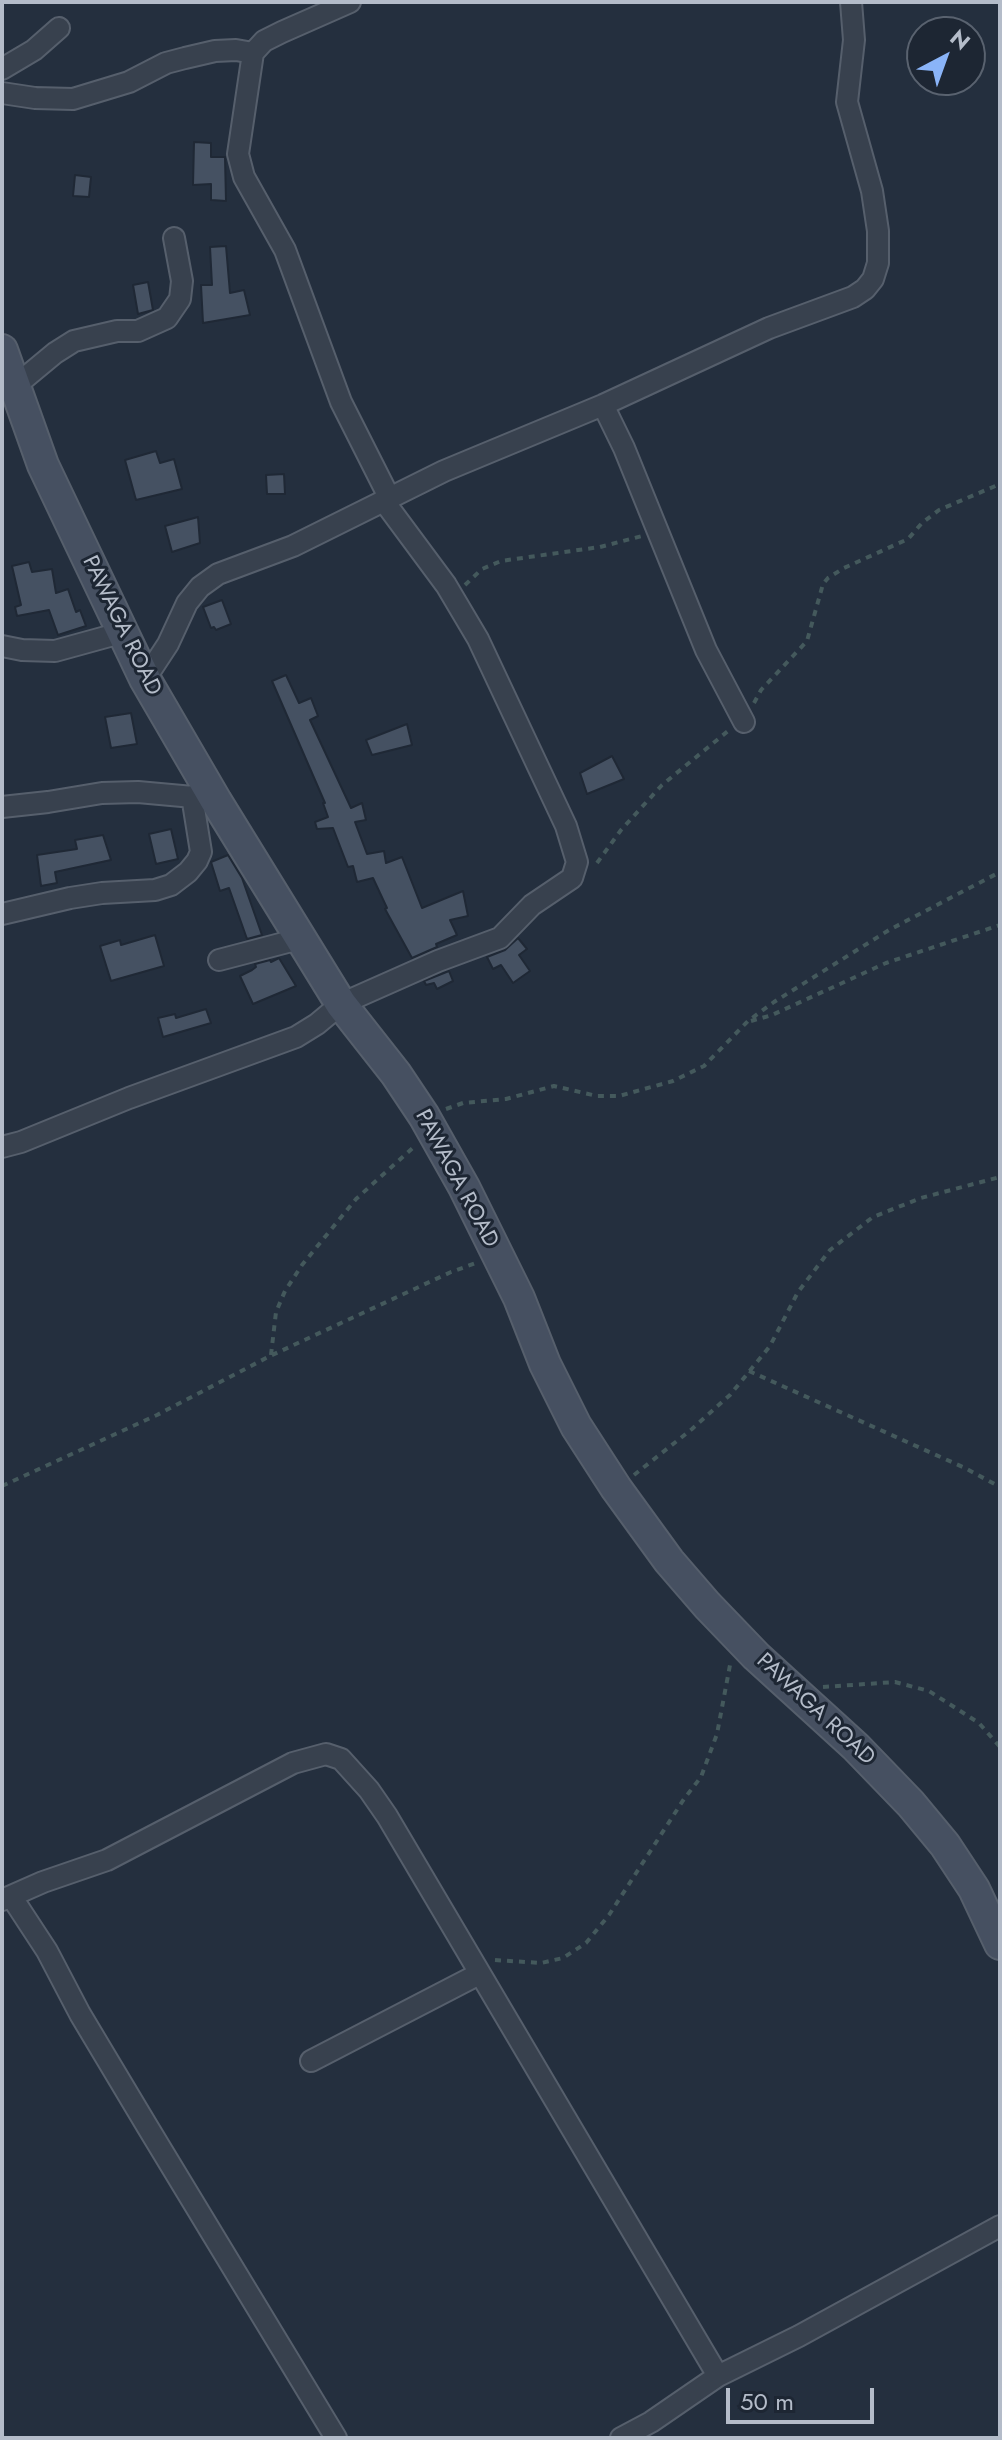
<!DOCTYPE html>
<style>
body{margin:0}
#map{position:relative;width:1002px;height:2440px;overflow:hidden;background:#242f3e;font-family:Jost,sans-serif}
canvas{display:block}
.frame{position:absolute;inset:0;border:4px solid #b4bcc9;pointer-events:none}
.north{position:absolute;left:906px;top:16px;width:80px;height:80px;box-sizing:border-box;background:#1d2633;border:2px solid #59626f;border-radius:50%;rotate:41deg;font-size:22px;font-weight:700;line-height:32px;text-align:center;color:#b4bcc9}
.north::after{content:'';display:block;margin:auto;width:28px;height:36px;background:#8ab4f8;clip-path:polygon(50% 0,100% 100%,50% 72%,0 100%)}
.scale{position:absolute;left:726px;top:2388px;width:148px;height:36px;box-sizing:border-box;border:4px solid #b4bcc9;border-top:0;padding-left:10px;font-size:24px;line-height:28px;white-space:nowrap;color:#b4bcc9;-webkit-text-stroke:6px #1d2633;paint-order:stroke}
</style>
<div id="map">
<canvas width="1002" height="2440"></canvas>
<div class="frame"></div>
<div class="north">N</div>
<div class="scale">50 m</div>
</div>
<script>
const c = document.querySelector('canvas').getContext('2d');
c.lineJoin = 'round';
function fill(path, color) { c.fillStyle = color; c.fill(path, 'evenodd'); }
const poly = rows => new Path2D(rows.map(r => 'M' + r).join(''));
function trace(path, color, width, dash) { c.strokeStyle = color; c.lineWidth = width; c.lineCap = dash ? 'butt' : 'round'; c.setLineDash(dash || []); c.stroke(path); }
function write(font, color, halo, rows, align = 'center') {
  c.font = font + ' Jost,sans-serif'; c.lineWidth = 6; c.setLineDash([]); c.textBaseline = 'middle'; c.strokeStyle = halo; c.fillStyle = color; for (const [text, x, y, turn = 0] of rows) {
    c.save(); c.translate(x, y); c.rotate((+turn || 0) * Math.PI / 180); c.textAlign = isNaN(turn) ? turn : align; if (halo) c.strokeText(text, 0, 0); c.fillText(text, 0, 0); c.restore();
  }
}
const building = poly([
 [194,142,211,143,211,157,225,157,226,201,211,200,211,184,193,185,194,142],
 [75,175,91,177,89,197,73,196,75,175],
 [226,246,230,293,244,290,250,315,203,323,201,285,212,285,210,247,226,246],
 [148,282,153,310,138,314,133,285,148,282],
 [156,451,160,463,174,459,182,489,136,500,125,460,156,451],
 [284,474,285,494,267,494,266,475,284,474],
 [198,517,200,543,172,552,165,526,198,517],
 [29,562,32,572,52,569,56,593,68,589,76,612,80,610,86,626,58,635,49,610,17,616,15,607,21,605,12,566,29,562],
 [222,600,231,624,216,630,214,627,211,628,203,607,222,600],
 [286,675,299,703,311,698,318,716,310,720,351,808,362,803,366,820,355,822,367,854,384,851,386,863,402,857,422,908,463,891,468,916,450,920,457,935,436,944,437,947,412,958,385,909,387,908,373,878,357,882,353,866,348,867,333,828,317,829,315,822,328,817,323,803,325,803,272,681,286,675],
 [131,713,137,744,111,748,105,717,131,713],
 [407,724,412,745,372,755,366,740,407,724],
 [612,756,624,779,587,794,580,773,612,756],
 [171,829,178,859,156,864,149,834,171,829],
 [103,835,111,860,55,872,57,883,41,886,37,855,77,849,75,840,103,835],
 [228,855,242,878,262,935,247,939,229,888,220,891,211,862,228,855],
 [155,935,164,966,111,981,100,946,120,940,121,945,155,935],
 [518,938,527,949,519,955,530,971,513,983,501,965,493,969,487,957,505,950,518,938],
 [279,958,296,986,253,1004,240,976,252,970,256,967,255,964,270,960,271,962,279,958],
 [449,971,453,981,437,989,434,983,426,985,424,981,449,971],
 [206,1009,211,1023,163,1037,158,1018,175,1014,176,1018,206,1009]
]);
fill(building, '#455162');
trace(building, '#1f2835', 2);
const minor = poly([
 [350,2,282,32,264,41,253,53,238,154,244,177,285,250,341,402,389,497],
 [2,69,34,50,59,28],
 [2,93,35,98,73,99,129,82,166,63,185,58,215,51,236,50,253,53],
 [14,387,55,353,74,341,117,331,138,331,167,318,180,299,182,281,174,238],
 [603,405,624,448,706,650,744,722],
 [2,646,22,650,55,651,124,632],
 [145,679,168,644,187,603,200,587,218,574,293,546,444,471,603,405,769,328,853,297,865,289,873,279,878,263,878,231,872,191,847,102,854,40,851,2],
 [2,807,48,802,102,793,138,792,204,798],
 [2,914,70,898,102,893,155,890,171,885,188,872,197,861,201,852,192,796],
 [219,960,299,939],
 [2,1147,21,1142,129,1098,296,1037,317,1024,341,1004,438,961,500,938,532,905,572,878,577,862,566,826,478,639,446,585,383,500],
 [11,1896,47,1951,80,2014,147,2126,336,2438],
 [2,1900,43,1882,107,1860,293,1763,326,1754,341,1759,369,1790,387,1816,718,2376],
 [311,2061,479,1974],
 [621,2438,651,2422,718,2376,799,2336,1000,2226]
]);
const secondary = poly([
 [2,350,43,465,145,679,216,801,341,1004,396,1074,424,1116,464,1187,519,1298,545,1364,576,1426,616,1488,669,1561,707,1605,756,1656,856,1747,911,1804,945,1845,974,1889,1000,1944]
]);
trace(minor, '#565f6c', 24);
trace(secondary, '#565f6c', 34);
trace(poly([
 [465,585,482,569,501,561,600,547,642,536],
 [754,703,761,690,807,641,823,584,828,578,844,568,908,539,922,523,939,510,1000,484],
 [597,863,621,830,662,785,728,731],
 [751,1021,772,1015,886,963,1000,925],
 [446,1109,463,1103,506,1099,554,1086,597,1096,619,1096,673,1081,704,1066,748,1021,774,1002,889,930,1000,872],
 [271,1355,276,1312,285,1291,302,1265,356,1199,416,1145],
 [749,1371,965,1468,1000,1487],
 [634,1475,692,1429,730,1395,770,1346,798,1292,830,1250,873,1217,921,1198,1000,1177],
 [2,1486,157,1415,270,1356,451,1272,476,1263],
 [823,1687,895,1682,929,1691,979,1723,1000,1747],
 [495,1960,541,1963,563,1958,586,1943,609,1915,684,1799,701,1777,717,1734,730,1665]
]), '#44595c', 4, [6, 6]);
trace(minor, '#38414e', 20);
trace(secondary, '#465061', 30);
write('22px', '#b4bcc9', '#1d2633', [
 ["PAWAGA ROAD",121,626,64],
 ["PAWAGA ROAD",456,1179,62],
 ["PAWAGA ROAD",815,1710,43]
]);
</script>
